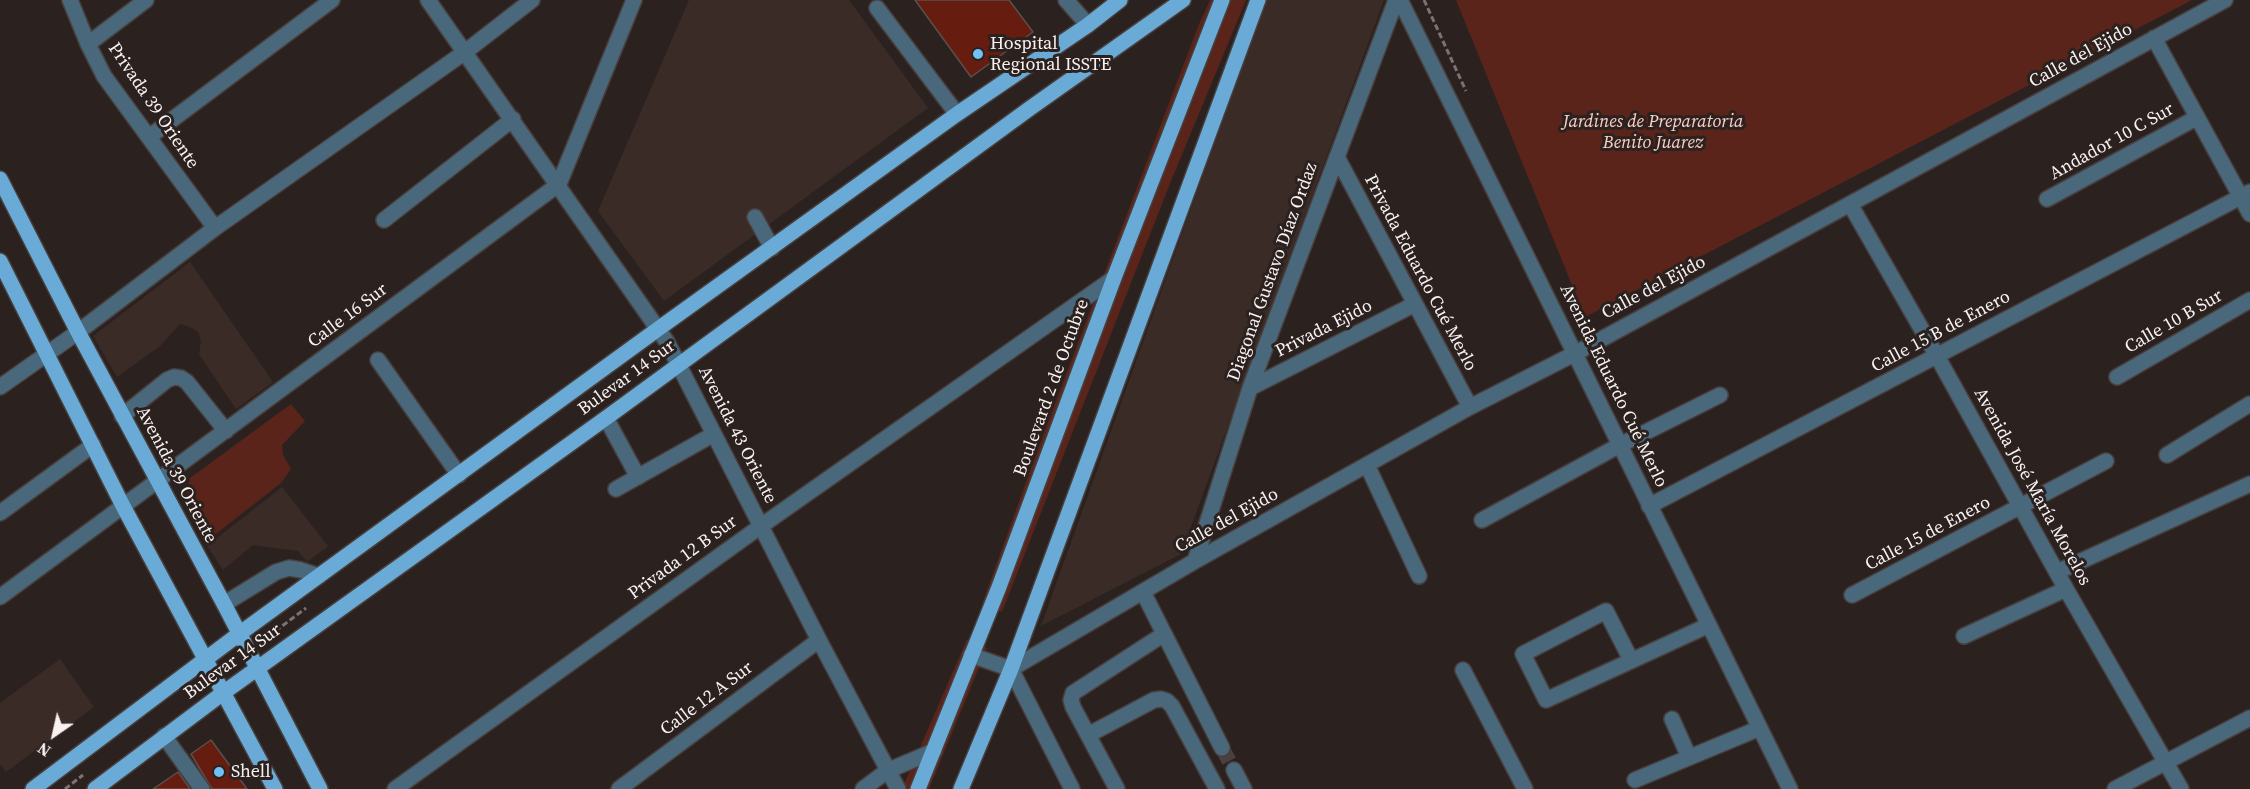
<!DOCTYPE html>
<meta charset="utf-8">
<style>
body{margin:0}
#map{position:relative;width:2250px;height:789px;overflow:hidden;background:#2b2220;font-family:"Source Serif 4",serif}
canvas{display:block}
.north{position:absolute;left:24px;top:705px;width:60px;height:60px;-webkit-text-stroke:4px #2b2220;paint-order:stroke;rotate:214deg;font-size:16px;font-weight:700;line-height:24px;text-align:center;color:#f9f2f1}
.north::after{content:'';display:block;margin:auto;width:21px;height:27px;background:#f9f2f1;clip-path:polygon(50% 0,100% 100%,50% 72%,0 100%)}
</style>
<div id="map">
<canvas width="2250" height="789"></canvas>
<div class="north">N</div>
</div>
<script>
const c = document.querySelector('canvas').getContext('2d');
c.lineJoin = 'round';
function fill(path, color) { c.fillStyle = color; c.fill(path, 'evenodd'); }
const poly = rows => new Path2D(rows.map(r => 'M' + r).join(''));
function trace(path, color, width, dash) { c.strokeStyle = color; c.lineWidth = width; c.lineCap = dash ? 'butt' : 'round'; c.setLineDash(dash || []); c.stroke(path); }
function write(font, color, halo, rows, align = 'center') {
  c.font = font + ' "Source Serif 4",serif'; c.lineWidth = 6; c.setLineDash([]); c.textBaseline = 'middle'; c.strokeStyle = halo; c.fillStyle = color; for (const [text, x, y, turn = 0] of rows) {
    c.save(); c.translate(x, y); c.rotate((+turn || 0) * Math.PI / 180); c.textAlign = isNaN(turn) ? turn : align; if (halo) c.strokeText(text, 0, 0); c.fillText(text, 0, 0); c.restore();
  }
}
fill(poly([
 [689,0,849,0,928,108,664,301,598,211],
 [1266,0,1384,0,1181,554,1041,626],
 [190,262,273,382,236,409,199,354,201,341,198,332,190,327,180,324,160,346,117,377,93,336],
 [282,487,328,546,307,562,298,551,253,545,223,570,207,546],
 [60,659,94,707,6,772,0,764,0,703]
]), '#3a2b27');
fill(poly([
 [1210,0,1246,0,1169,186,1002,612,982,604,1043,435,1199,24],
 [1456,0,2192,0,1585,317],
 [291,404,305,421,282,445,283,455,291,469,281,483,212,537,202,525,186,495,190,478],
 [967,639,987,648,929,789,902,789]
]), '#5a241a');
const building = poly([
 [915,0,1009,0,1033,32,971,77,915,0],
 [211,740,247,789,212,789,191,754,211,740],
 [178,772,190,789,153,789,178,772]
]);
fill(building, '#661d0f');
trace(building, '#5b504e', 1.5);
trace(poly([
 [1222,748,1234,770]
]), '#4a413f', 15, [15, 8]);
const minor = poly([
 [70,0,88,44,104,76,215,228],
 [428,0,667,342,819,640,898,789],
 [1066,0,1088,25],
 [1400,0,1790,789],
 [877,8,957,114],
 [2154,38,2250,214],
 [88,44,146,0],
 [149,137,332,0],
 [1337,157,1470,407],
 [2047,199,2196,118],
 [1850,204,1937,356,2066,589,2181,789],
 [755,217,772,248],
 [384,220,513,119],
 [378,360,459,475],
 [2117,377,2250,300],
 [0,387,78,332,215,228,465,52,532,0],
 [1250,388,1415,304],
 [122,416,167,380,174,377,181,378,187,382,226,431],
 [606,418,638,477],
 [2167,455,2250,404],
 [1367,465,1419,576],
 [616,489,714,434],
 [1649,506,2250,192],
 [0,513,93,445],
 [1482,520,1620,445,1720,395],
 [1195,561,1250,388,1396,0],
 [2057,572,2250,484],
 [1143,592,1222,748],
 [1852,595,2106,461],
 [0,597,559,184,634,0],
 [224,604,276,572,289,568,301,570,319,576],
 [1964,636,2066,589],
 [971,655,1011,669,1072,789],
 [1631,660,1606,611,1523,654,1546,700,1709,625],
 [1011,669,1195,561,1470,407,1576,353,2225,0],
 [1463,670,1525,789],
 [1672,719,1689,757],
 [1088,735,1154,700,1161,699,1167,701,1172,706,1217,789],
 [164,736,202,789],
 [1234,770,1244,789],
 [1635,780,1760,728],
 [395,789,761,526,1114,278],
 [619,789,819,640],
 [863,789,887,771,934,751],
 [1117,789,1073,707,1071,700,1073,693,1164,634],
 [2115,789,2250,718]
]);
const major = poly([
 [0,179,78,332,224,604,320,789],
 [0,261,123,506,275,789],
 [33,789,239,634,658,329,957,114,1088,25,1120,0],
 [95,789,223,693,606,418,1029,109,1183,0],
 [918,789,999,587,1114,278,1222,0],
 [961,789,1011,669,1258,0]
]);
trace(minor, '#483f3d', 18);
trace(major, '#483f3d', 18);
trace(poly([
 [1424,0,1466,91],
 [261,642,306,608],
 [65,789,83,775]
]), '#7b7371', 3, [6, 3]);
trace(minor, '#49687c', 15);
trace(major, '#69abd6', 15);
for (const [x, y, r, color] of [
 [978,54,6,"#72c1f5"],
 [219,772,6,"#72c1f5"]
]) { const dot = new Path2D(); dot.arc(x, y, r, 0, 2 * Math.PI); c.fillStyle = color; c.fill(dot); trace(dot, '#2b2220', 2); }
write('18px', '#f9f2f1', '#2b2220', [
 ["Hospital",990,44],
 ["Regional ISSTE",990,65],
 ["Shell",231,772]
], 'left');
write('18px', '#f9f2f1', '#2b2220', [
 ["Calle del Ejido",2081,56,-29],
 ["Privada 39 Oriente",153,106,56],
 ["Andador 10 C Sur",2112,142,-29],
 ["Diagonal Gustavo Díaz Ordaz",1273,272,-70],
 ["Privada Eduardo Cué Merlo",1420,273,62],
 ["Calle del Ejido",1654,288,-28],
 ["Calle 16 Sur",348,316,-37],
 ["Calle 10 B Sur",2174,322,-30],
 ["Privada Ejido",1324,329,-27],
 ["Calle 15 B de Enero",1941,332,-28],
 ["Bulevar 14 Sur",627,378,-36],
 ["Avenida Eduardo Cué Merlo",1613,386,64],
 ["Boulevard 2 de Octubre",1052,388,-70],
 ["Avenida 43 Oriente",737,435,63],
 ["Avenida 39 Oriente",176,475,62],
 ["Avenida José María Morelos",2032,487,61],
 ["Calle del Ejido",1227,521,-29],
 ["Calle 15 de Enero",1928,534,-28],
 ["Privada 12 B Sur",683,558,-36],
 ["Bulevar 14 Sur",233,662,-36],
 ["Calle 12 A Sur",707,699,-37]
]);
write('italic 18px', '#fdcec4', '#2b2220', [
 ["Jardines de Preparatoria",1653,122],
 ["Benito Juarez",1653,143]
]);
</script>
